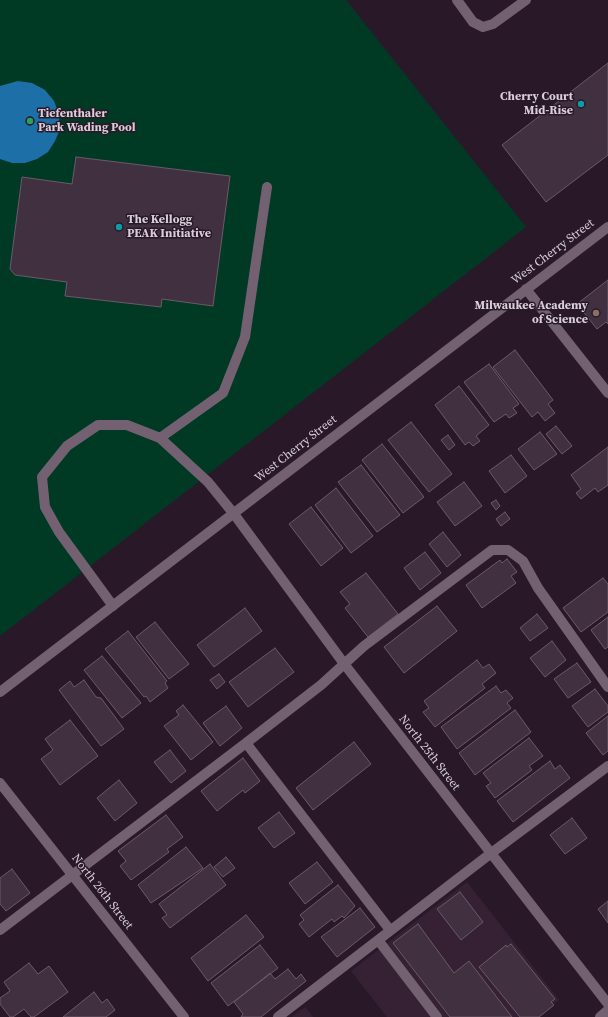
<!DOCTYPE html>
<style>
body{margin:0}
canvas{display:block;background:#291928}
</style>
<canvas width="608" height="1017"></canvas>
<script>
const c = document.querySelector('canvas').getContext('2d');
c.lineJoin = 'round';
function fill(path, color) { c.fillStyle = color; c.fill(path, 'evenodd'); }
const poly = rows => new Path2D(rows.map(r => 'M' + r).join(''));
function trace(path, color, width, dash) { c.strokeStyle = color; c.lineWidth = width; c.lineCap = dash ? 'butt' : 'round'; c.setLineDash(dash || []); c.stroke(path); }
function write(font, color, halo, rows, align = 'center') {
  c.font = font + ' "Source Serif 4",serif'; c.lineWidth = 3; c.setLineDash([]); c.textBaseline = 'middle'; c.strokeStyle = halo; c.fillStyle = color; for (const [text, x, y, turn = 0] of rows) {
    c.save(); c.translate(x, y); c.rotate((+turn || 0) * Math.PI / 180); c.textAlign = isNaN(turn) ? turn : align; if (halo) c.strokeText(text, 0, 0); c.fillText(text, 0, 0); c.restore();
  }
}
fill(poly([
 [467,882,559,1000,536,1017,387,1017,351,971],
 [305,1007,313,1017,292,1017]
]), '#352034');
fill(poly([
 [0,0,346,0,526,227,0,636]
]), '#013a24');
fill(poly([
 [18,81,32,83,45,90,54,101,59,114,60,129,55,141,48,152,37,159,25,163,12,163,0,159,0,86]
]), '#1d6fa7');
const building = poly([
 [608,63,608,155,546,202,502,145,608,63],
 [76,157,230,176,213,306,162,299,161,307,65,296,67,282,15,275,10,269,22,177,72,184,76,157],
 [608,280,608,324,606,322,597,329,577,304,608,280],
 [515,350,553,400,548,404,555,413,545,421,538,412,532,417,493,367,515,350],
 [489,364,519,404,513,408,517,413,509,418,506,414,494,422,464,382,489,364],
 [459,386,489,425,476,436,480,441,473,446,469,442,465,445,435,405,459,386],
 [411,422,452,474,429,492,388,440,411,422],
 [556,426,572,446,562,454,546,434,556,426],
 [540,432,557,454,534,470,518,449,540,432],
 [448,435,455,445,449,450,441,440,448,435],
 [382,444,424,497,403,513,362,460,382,444],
 [608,447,608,485,598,492,595,488,581,499,576,493,581,489,571,475,608,447],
 [511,455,527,476,505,493,489,471,511,455],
 [361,465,400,515,377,532,338,482,361,465],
 [464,482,482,506,455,526,437,502,464,482],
 [336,488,373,536,351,553,315,505,336,488],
 [496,500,500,506,496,510,491,503,496,500],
 [311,507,343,548,321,566,289,524,311,507],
 [505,512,510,519,501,526,496,519,505,512],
 [443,532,461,555,447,567,429,544,443,532],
 [425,552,441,573,420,590,404,568,425,552],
 [507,559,517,572,511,576,516,583,482,608,466,585,500,560,502,563,507,559],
 [366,573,398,614,368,637,345,608,350,604,340,592,366,573],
 [603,578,608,584,608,612,581,632,563,608,603,578],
 [437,606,457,631,404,673,384,647,437,606],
 [245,608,262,631,214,667,197,645,245,608],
 [537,614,548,628,530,641,520,628,537,614],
 [608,617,608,647,605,649,591,630,608,617],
 [155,622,189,664,169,679,136,637,155,622],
 [128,631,167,681,165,683,168,688,150,702,146,696,144,697,105,649,128,631],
 [552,641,566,660,545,677,530,658,552,641],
 [275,648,294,672,248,707,229,682,275,648],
 [102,656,141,703,122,718,84,670,102,656],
 [477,660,483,668,489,664,496,673,482,684,485,688,435,727,423,712,429,708,424,701,477,660],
 [577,663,591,682,568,698,554,679,577,663],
 [219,674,225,682,217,689,210,680,219,674],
 [84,680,96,697,101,698,124,729,101,746,59,690,70,681,74,687,84,680],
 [496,686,501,693,506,690,513,698,507,703,511,708,457,749,441,727,496,686],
 [595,689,608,706,608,712,588,727,572,706,595,689],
 [183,705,213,742,191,760,164,726,179,715,176,711,183,705],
 [226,706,242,728,220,746,203,723,226,706],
 [515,710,531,732,475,775,459,753,515,710],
 [608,716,608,751,603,755,586,733,608,716],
 [70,720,98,756,60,785,41,759,53,750,45,739,70,720],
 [529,738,543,756,529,766,532,770,495,798,486,786,491,783,483,773,529,738],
 [354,742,371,764,313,810,296,788,354,742],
 [170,750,186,771,171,783,154,762,170,750],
 [243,758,260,781,245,793,243,790,217,811,201,791,243,758],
 [550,761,555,769,560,765,570,778,513,822,497,801,550,761],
 [119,780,137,803,115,821,97,798,119,780],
 [279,812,295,833,274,848,258,828,279,812],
 [166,815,183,837,167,849,169,852,131,880,120,866,126,861,118,851,166,815],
 [572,818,587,838,565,854,550,835,572,818],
 [186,847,203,868,151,903,138,885,186,847],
 [226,857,235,868,223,877,214,867,226,857],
 [317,862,333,882,305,904,289,883,317,862],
 [210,864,226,885,170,928,162,918,167,915,159,904,210,864],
 [12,869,30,893,6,911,0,904,0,878,12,869],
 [338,885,355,906,344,918,342,916,334,922,332,919,309,937,299,924,304,920,300,915,338,885],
 [460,892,483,922,461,940,437,909,460,892],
 [608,901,608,923,598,909,608,901],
 [360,908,375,927,337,957,321,937,360,908],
 [246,915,264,937,208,981,191,958,246,915],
 [418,924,454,973,469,961,512,1017,450,1017,393,943,418,924],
 [511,944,555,999,551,1002,554,1005,539,1017,520,1017,479,967,506,945,507,947,511,944],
 [260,945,278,968,228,1006,211,983,260,945],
 [29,963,38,974,49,966,68,992,34,1017,31,1017,24,1009,13,1017,10,1017,0,1004,0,998,10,991,4,982,29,963],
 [288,969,296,979,301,974,306,981,261,1017,241,1017,243,1014,234,1002,270,973,275,979,288,969],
 [94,992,102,1003,107,999,115,1010,106,1017,63,1017,94,992]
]);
fill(building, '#413040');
trace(building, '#6c596b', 1);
trace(poly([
 [457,0,473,22,483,27,493,24,526,0],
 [160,438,223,393,245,337,267,187],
 [113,606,59,532,45,507,42,477,67,446,98,425,127,425,160,438,208,482,234,514],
 [246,743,321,685,364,646,492,550,508,550,523,561,538,588,608,687],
 [0,930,246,743,390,930],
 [378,940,437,1017],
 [278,1017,490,854,608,766]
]), '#736172', 10);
trace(poly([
 [526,289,608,393],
 [234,514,345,665,608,1004],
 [0,692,608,227],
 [0,783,184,1017]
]), '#736172', 10);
trace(poly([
 [600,1017,608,1010]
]), '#736172', 10);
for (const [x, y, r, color] of [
 [581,104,4,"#0f9aa8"],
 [30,121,4,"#2e9e5b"],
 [119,227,4,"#0f9aa8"],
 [596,313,4,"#8d6e63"]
]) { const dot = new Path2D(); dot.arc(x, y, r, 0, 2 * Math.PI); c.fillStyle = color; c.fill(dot); trace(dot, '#291928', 1.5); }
write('bold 12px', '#d9cfd9', '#291928', [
 ["Cherry Court",573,97],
 ["Mid-Rise",573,111],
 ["Tiefenthaler",38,114,"left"],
 ["Park Wading Pool",38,128,"left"],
 ["The Kellogg",127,220,"left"],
 ["PEAK Initiative",127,234,"left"],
 ["Milwaukee Academy",588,306],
 ["of Science",588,320]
], 'right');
write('12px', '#d9cfd9', '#291928', [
 ["West Cherry Street",553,252,-37],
 ["West Cherry Street",296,449,-38],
 ["North 25th Street",429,753,52],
 ["North 26th Street",102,892,52]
]);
</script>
